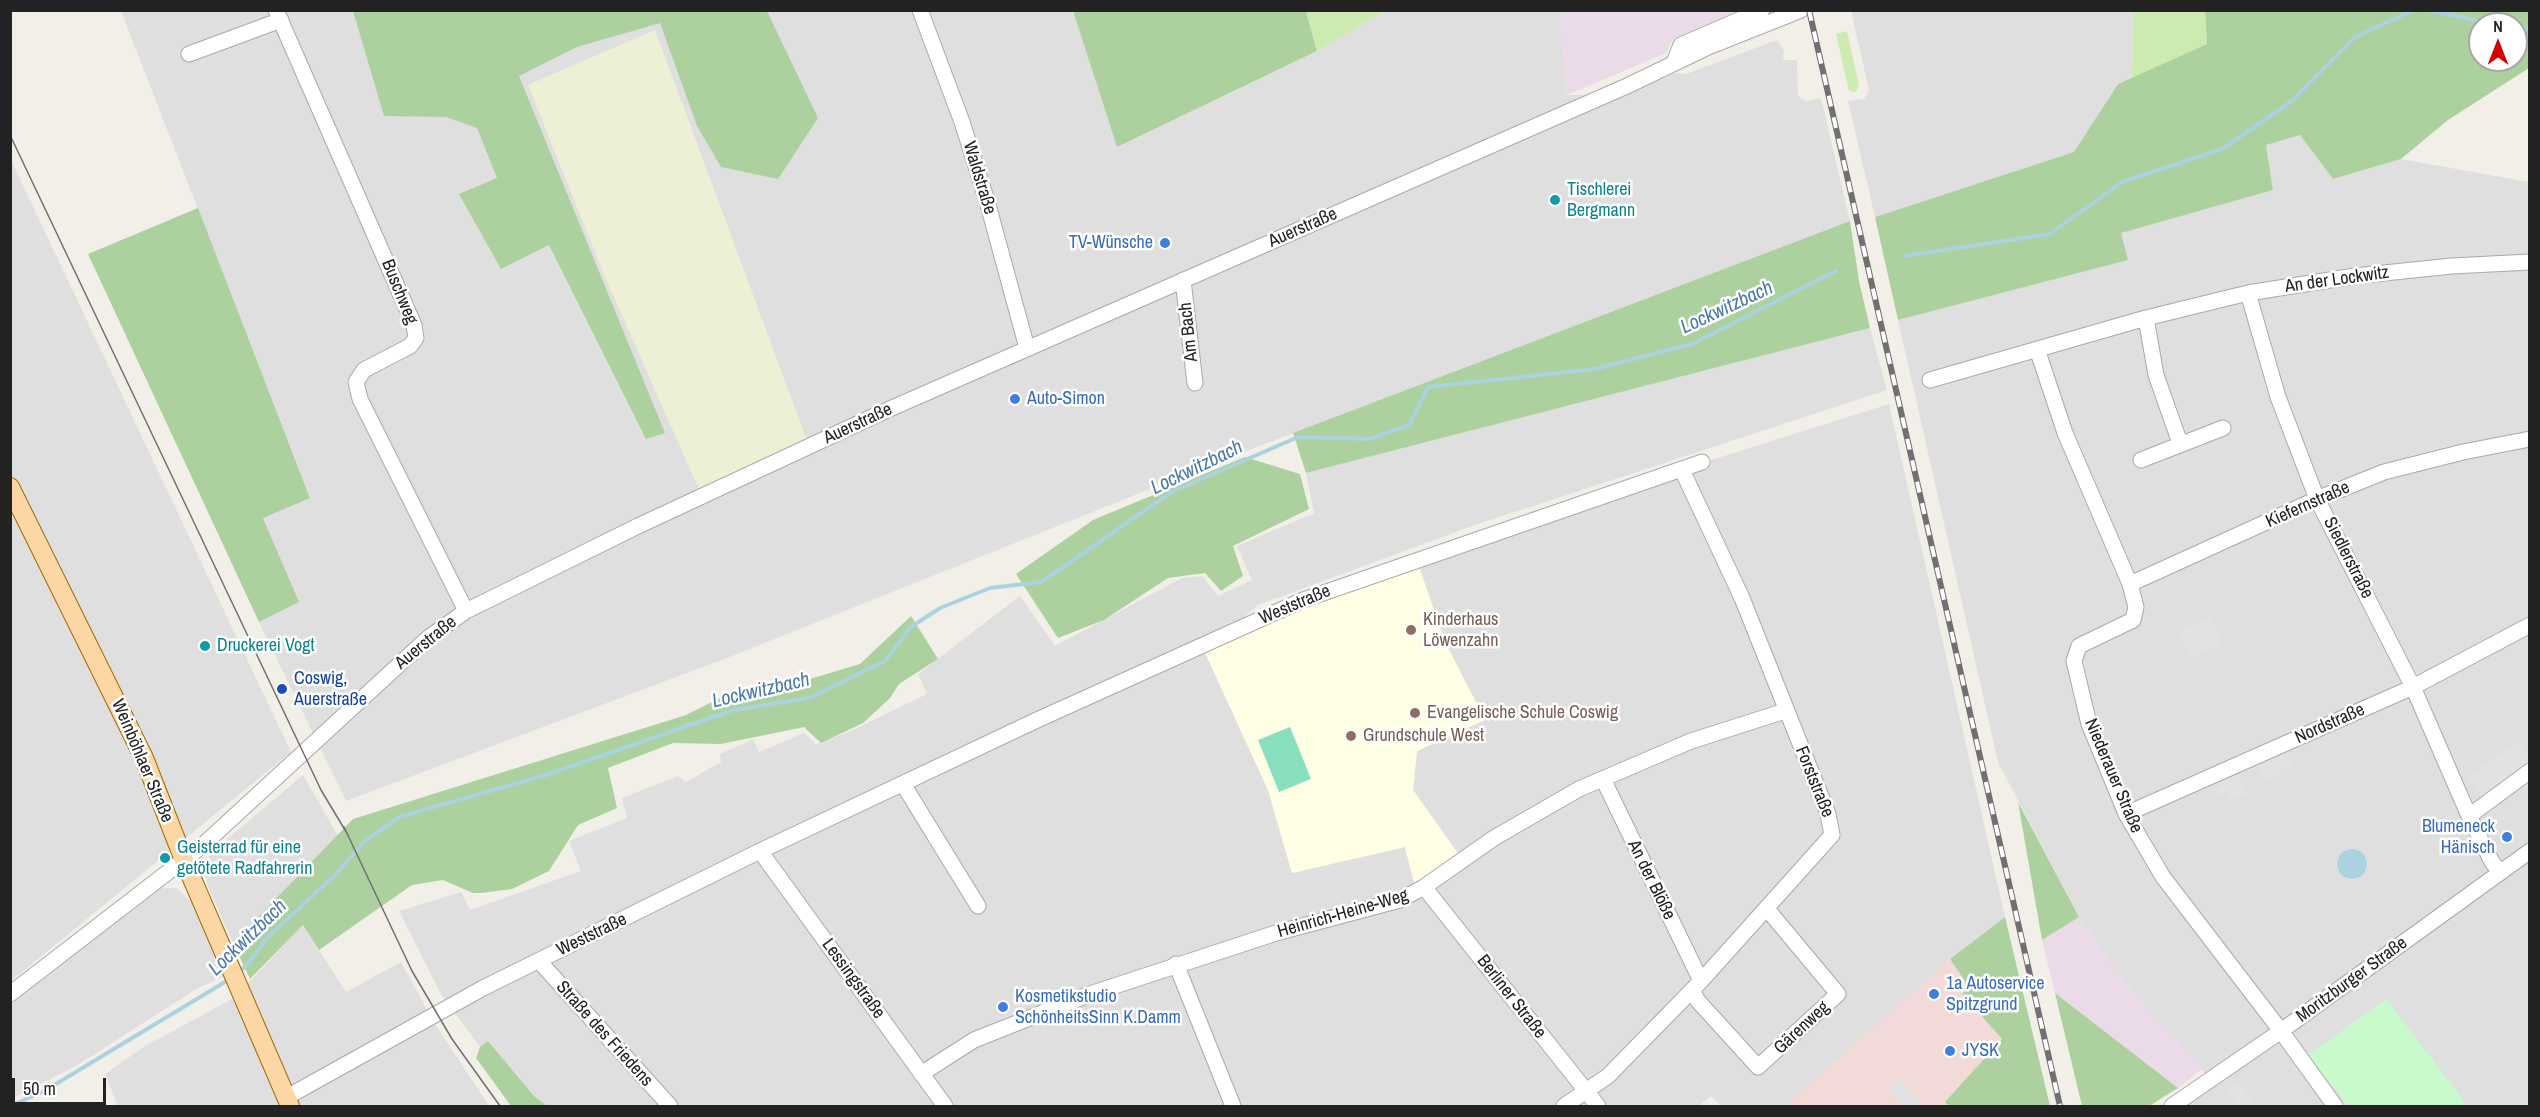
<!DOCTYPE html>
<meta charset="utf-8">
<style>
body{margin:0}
#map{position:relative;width:2540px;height:1117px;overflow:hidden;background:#f2efe9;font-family:"Archivo Narrow",sans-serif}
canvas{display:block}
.frame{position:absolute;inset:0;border:12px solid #222;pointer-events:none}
.north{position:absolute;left:2468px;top:12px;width:60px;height:60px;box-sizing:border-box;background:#fff;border:2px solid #a7a7a7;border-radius:50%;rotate:0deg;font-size:16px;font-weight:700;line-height:24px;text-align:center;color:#222}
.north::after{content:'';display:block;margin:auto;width:21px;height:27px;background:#d40000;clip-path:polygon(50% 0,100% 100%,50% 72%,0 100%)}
.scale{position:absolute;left:12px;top:1078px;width:94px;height:27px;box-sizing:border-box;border:3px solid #222;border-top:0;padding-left:8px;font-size:18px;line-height:21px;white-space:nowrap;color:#222;-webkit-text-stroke:4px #fff;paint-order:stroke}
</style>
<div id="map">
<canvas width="2540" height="1117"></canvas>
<div class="frame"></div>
<div class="north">N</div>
<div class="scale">50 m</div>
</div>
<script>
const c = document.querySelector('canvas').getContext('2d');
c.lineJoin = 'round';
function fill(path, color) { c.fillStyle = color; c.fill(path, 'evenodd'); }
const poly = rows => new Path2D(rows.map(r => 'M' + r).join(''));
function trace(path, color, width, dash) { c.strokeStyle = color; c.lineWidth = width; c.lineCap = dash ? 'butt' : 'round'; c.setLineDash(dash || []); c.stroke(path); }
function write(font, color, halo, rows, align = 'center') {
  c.font = font + ' "Archivo Narrow",sans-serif'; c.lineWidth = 5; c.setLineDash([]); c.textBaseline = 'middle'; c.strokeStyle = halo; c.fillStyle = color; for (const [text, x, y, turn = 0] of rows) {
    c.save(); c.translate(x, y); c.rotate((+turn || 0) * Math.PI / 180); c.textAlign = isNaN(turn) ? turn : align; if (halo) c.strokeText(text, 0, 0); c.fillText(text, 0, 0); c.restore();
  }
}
fill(poly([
 [121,11,1073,11,1117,147,1317,51,1386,11,1560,11,1567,95,1627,95,1675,73,1686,74,1777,40,1784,51,1783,60,1797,60,1798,96,1806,101,1821,98,1850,221,1210,465,732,656,346,801,259,622,298,602,263,518,310,497],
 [1851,11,2133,11,2132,78,2118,84,2074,152,1875,217,1848,101,1864,99,1869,90],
 [2300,135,2333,179,2401,159,2529,182,2529,1106,2184,1106,2215,1084,2120,977,2079,917,1998,762,1898,320,2127,260,2120,233,2273,190,2266,145],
 [10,158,291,752,11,981,10,981],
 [1870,328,1887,390,1475,525,1258,605,1204,651,1268,790,1292,873,1405,847,1414,884,1459,855,1413,790,1417,751,1484,719,1445,642,1418,564,1683,469,1889,404,2005,917,1950,959,1785,1106,1721,1106,1711,1096,1699,1106,547,1106,534,1096,488,1041,480,1047,441,994,399,911,461,892,470,910,581,871,569,841,627,818,622,798,678,776,686,782,721,762,720,754,753,739,759,752,804,733,816,744,849,732,927,694,918,674,1020,596,1055,646,1182,578,1202,576,1218,596,1252,580,1237,546,1314,513,1306,473],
 [303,775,338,836,233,943,208,887,205,874,207,860,212,852],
 [159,888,177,888,197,908,224,976,198,988,76,1066,11,1099,11,1004],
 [303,925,346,992,401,962,433,1021,489,1106,118,1106,105,1074,145,1046,234,998]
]), '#e0dfdf');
fill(poly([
 [1950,959,1969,987,1962,994,2002,1039,1946,1102,1949,1106,1785,1106]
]), '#f2dad9');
fill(poly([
 [1560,11,1750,11,1672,41,1666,53,1567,95],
 [2079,917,2120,977,2202,1069,2178,1088,2055,993,2042,940]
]), '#ebdbe8');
fill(poly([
 [1418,564,1445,642,1485,720,1417,751,1413,790,1459,855,1415,885,1405,847,1292,873,1268,790,1204,650]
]), '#ffffe5');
fill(poly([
 [655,30,809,446,702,496,605,277,528,85]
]), '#eef0d5');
fill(poly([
 [1306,10,1386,11,1317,51],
 [2133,11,2205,11,2207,44,2132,78],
 [1847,31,1859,86,1856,92,1849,91,1836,34]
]), '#cdebb0');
fill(poly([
 [353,11,767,11,818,118,778,179,721,167,697,126,660,23,577,47,519,76,665,433,646,439,549,245,501,269,459,194,497,178,477,128,446,117,384,116],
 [1073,11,1306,11,1317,51,1117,147],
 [2205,11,2529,11,2529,68,2448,120,2401,159,2333,179,2300,135,2266,145,2273,190,2121,233,2128,260,1898,320,1875,217,2074,152,2118,84,2207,44],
 [2480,24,2516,24,2516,60,2480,60],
 [198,208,310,498,263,518,299,602,259,622,88,254],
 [1850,221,1859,281,1870,328,1306,473,1293,433],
 [1245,457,1300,474,1309,509,1233,546,1243,576,1221,591,1205,573,1168,578,1104,620,1058,638,1016,574,1093,520],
 [911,616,938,659,899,684,890,698,863,723,821,743,804,727,721,744,673,743,608,768,617,808,578,825,549,871,512,889,481,893,473,893,443,880,412,885,319,950,303,925,250,979,233,943,353,819,686,715,726,695,793,684,860,664],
 [2018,802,2079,917,2042,940],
 [2005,917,2050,1106,1949,1106,1945,1102,2002,1039,1962,994,1969,987,1950,959],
 [2055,993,2178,1088,2149,1106,2082,1106],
 [488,1041,534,1096,547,1106,511,1106,476,1058,480,1047]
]), '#add19e');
fill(poly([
 [2386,999,2468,1106,2348,1106,2308,1055]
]), '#c8facc');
fill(poly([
 [1290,727,1311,779,1279,792,1258,740]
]), '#88e0be');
fill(poly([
 [2210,617,2222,644,2190,658,2178,631],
 [2520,740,2529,754,2529,771,2486,802,2468,777],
 [2287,754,2292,764,2266,783,2258,766],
 [2234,775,2239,775,2247,793,2229,801,2225,792,2216,796,2214,790,2221,787,2219,781],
 [1900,1079,1924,1106,1904,1106,1888,1089],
 [2237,1081,2257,1106,2239,1106,2225,1089]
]), '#e2e2e2');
fill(poly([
 '2337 864a15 15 0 1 1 30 0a15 15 0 1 1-30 0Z'
]), '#aad3df');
trace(poly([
 [2429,10,2491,24],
 [2516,28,2530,29],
 [1904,256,2050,234,2122,182,2222,149,2292,101,2355,37,2414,10],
 [239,972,248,964,266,939,335,875,364,842,399,817,546,775,733,710,809,698,885,661,911,627,940,608,990,588,1041,582,1172,492,1298,437,1370,439,1409,425,1428,387,1595,369,1692,344,1836,271],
 [11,1106,46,1090,230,979]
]), '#aad3df', 4);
const minor = poly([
 [276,10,414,325,416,338,410,346,364,370,356,382,360,399,466,611],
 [920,10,962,122,987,201,1027,348],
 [189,54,281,20],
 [1674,62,1681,45,1762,10],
 [1183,280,1195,383],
 [2248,293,2278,397,2317,499,2413,687,2469,816,2492,862,2500,872],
 [2146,318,2156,375,2180,443],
 [2037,349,2065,433,2130,584,2136,607,2133,620,2079,646,2074,661,2089,724,2126,814,2163,877,2281,1031,2335,1106],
 [1930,380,2146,318,2248,293,2355,276,2452,266,2530,262],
 [2141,460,2223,428],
 [2130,584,2317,499,2384,472,2463,452,2530,439],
 [1603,779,1701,981],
 [903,784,978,906],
 [2126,814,2413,687,2530,625],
 [2469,816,2530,771],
 [760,851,945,1106],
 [1424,887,1598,1106],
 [539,961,670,1106],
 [1176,964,1233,1106],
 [1692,990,1698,1001,1758,1067,1838,994,1767,909],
 [10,994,203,845,428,638,466,611,638,526,885,411,1627,86,1708,47,1801,10],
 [921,1074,974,1040,1090,994,1276,933,1400,900,1424,887,1494,838,1579,789,1691,741,1785,711],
 [287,1097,483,988,760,851,1037,720,1303,600,1702,462],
 [1564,1106,1608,1076,1701,981,1832,835,1828,814,1742,598,1682,470],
 [2172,1106,2281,1031,2530,851]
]);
const major = poly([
 [10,487,144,758,184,860,290,1106]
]);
trace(minor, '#a9a9a9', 17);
trace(major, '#a06b00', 20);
trace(minor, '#fff', 15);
trace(major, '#fcd6a4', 18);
trace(poly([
 [10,135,321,790,348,835],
 [344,827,412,971,452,1039,500,1106]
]), '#707070', 1.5);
const rail = poly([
 [1809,10,2060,1106]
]);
trace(rail, '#707070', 6);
trace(rail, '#fff', 4, [11]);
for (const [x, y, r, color] of [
 [1555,200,6,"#0f9aa8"],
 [1165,243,6,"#3f7fe0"],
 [1015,399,6,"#3f7fe0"],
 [1411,630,6,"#8d6e63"],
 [205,646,6,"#0f9aa8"],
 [282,689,6,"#1a4fb4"],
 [1415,713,6,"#8d6e63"],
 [1351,736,6,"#8d6e63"],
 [2507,837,6,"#3f7fe0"],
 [165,858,6,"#0f9aa8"],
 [1934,994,6,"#3f7fe0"],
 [1003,1007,6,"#3f7fe0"],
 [1950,1051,6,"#3f7fe0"]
]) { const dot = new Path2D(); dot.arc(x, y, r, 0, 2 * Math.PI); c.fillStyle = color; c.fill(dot); trace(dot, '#fff', 2); }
write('18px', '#222', '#fff', [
 ["Waldstraße",979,178,73],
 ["Auerstraße",1303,228,-24],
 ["An der Lockwitz",2337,280,-8],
 ["Buschweg",399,292,68],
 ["Am Bach",1189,332,-96],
 ["Auerstraße",858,424,-25],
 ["Kiefernstraße",2308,505,-24],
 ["Siedlerstraße",2348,558,63],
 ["Weststraße",1295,605,-23],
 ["Auerstraße",426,643,-39],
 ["Nordstraße",2330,724,-24],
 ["Weinböhlaer Straße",142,761,67],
 ["Niederauer Straße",2113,776,67],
 ["Forststraße",1814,782,68],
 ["An der Blöße",1651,880,64],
 ["Heinrich-Heine-Weg",1343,914,-16],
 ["Weststraße",592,935,-26],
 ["Lessingstraße",853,979,54],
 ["Moritzburger Straße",2352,980,-36],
 ["Berliner Straße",1511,997,52],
 ["Gärenweg",1802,1028,-43],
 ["Straße des Friedens",604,1034,48]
]);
write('18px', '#0d838f', '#fff', [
 ["Tischlerei",1567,190],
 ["Bergmann",1567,211],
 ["Druckerei Vogt",217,646],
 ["Geisterrad für eine",177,848],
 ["getötete Radfahrerin",177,869]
], 'left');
write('18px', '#366cbe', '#fff', [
 ["TV-Wünsche",1153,243,"right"],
 ["Auto-Simon",1027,399],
 ["Blumeneck",2495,827,"right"],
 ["Hänisch",2495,848,"right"],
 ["1a Autoservice",1946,984],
 ["Spitzgrund",1946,1005],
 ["Kosmetikstudio",1015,997],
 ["SchönheitsSinn K.Damm",1015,1018],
 ["JYSK",1962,1051]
], 'left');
write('18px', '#785e54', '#fff', [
 ["Kinderhaus",1423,620],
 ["Löwenzahn",1423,641],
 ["Evangelische Schule Coswig",1427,713],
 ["Grundschule West",1363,736]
], 'left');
write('18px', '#164399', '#fff', [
 ["Coswig,",294,679],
 ["Auerstraße",294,700]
], 'left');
write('italic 20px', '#4a7aab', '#fff', [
 ["Lockwitzbach",1727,308,-25],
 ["Lockwitzbach",1197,468,-26],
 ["Lockwitzbach",761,691,-13],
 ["Lockwitzbach",248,938,-44]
]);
</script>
